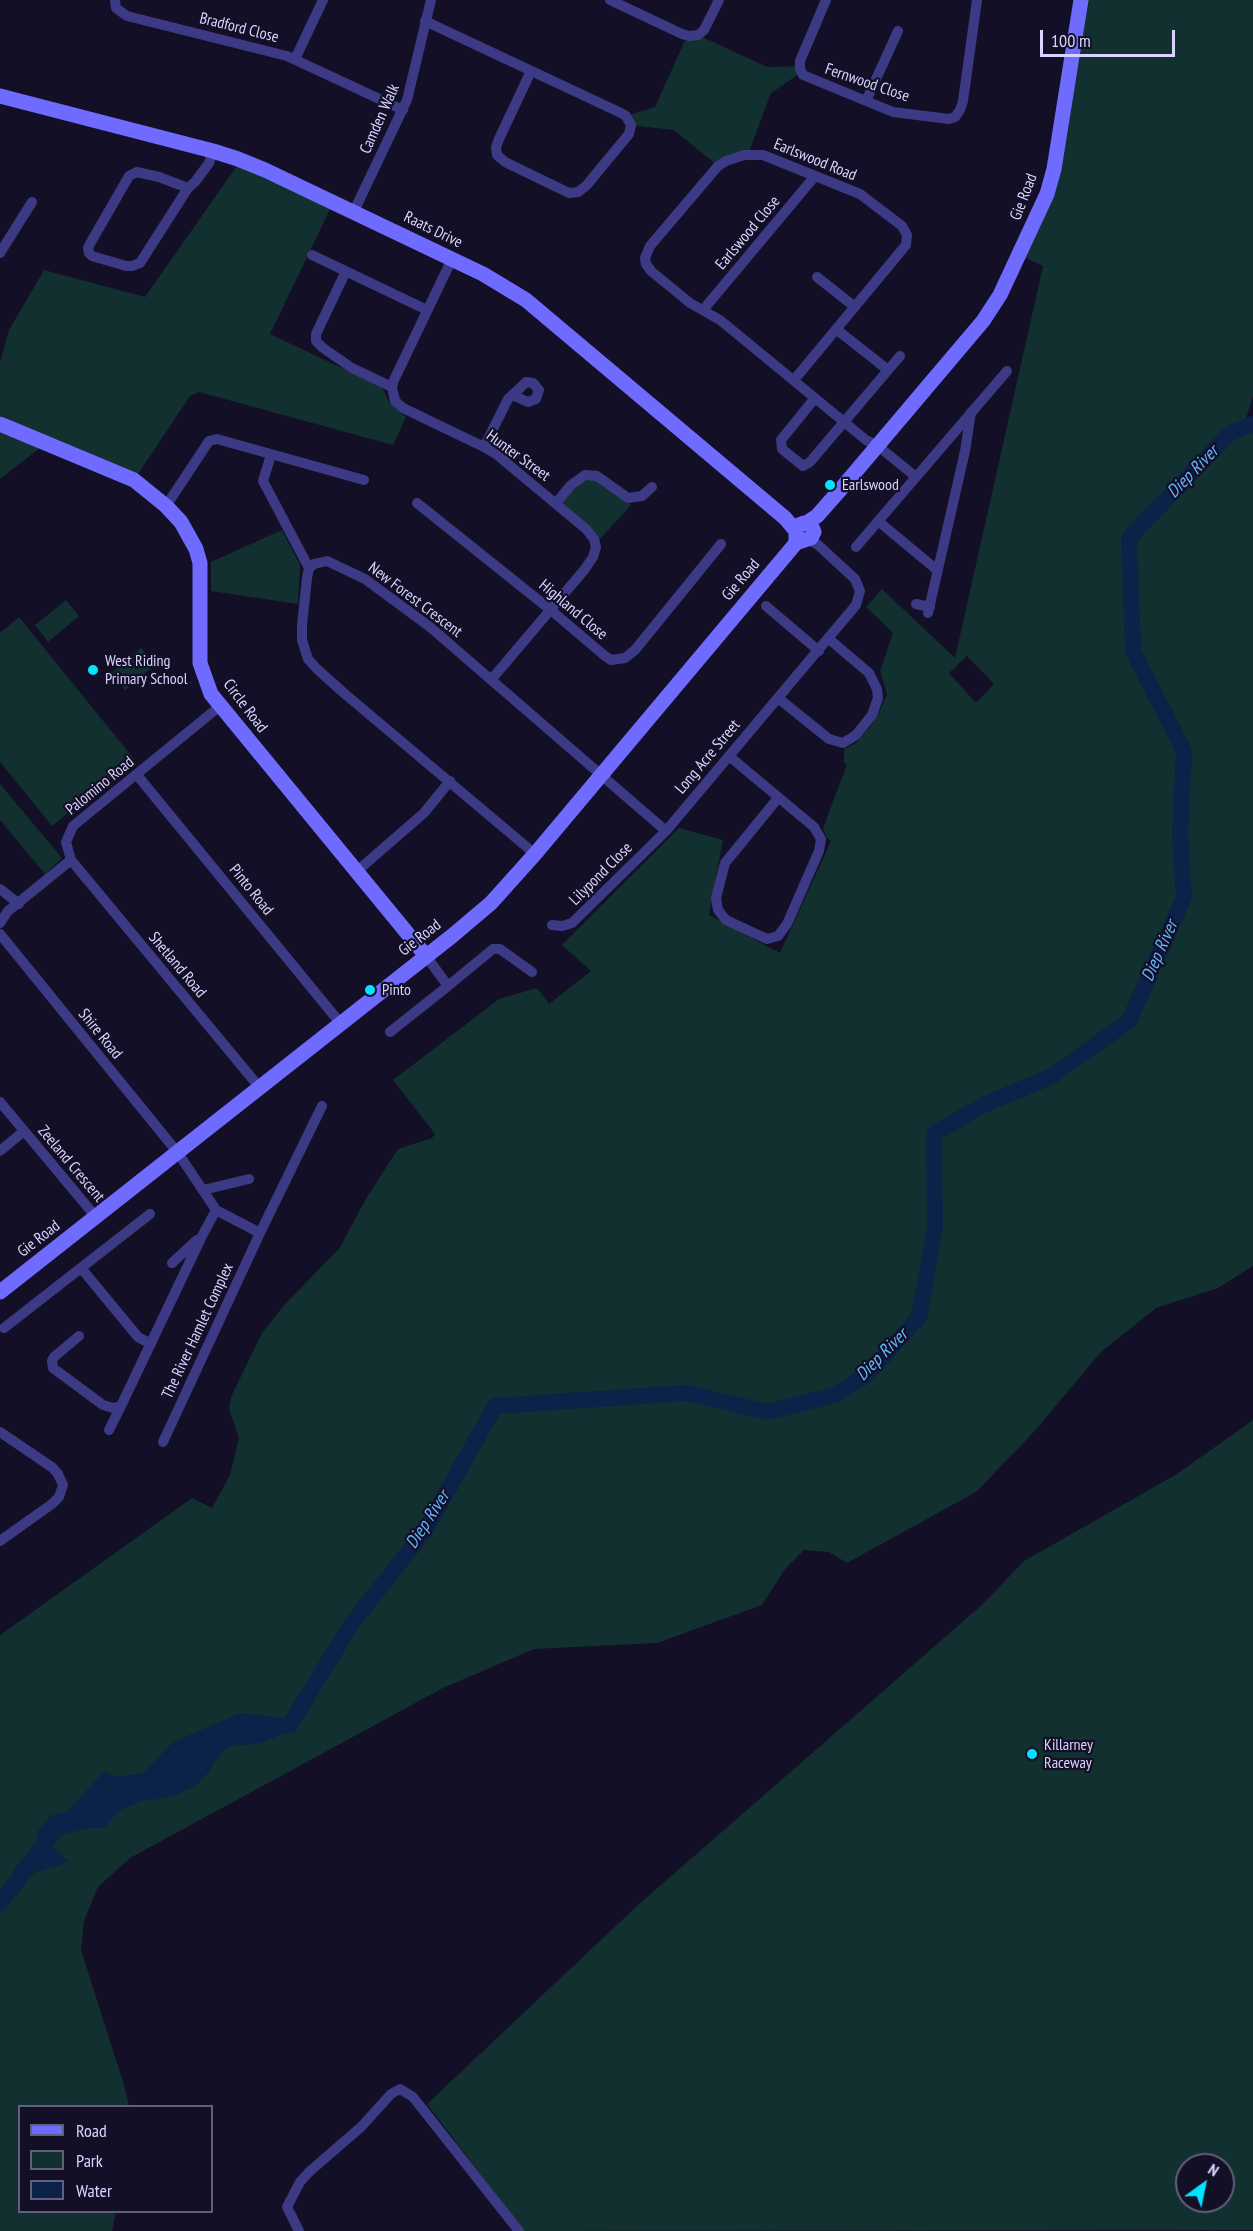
<!DOCTYPE html>
<style>
body{margin:0}
#map{position:relative;width:1253px;height:2231px;overflow:hidden;background:#130f26;font-family:"PT Sans Narrow",sans-serif}
canvas{display:block}
.legend{position:absolute;left:18px;top:2105px;width:195px;height:108px;box-sizing:border-box;background:#130f26;border:2px solid #625e7d;margin:0;padding:8px 10px;list-style:none;font-size:18px;color:#d9d4ff}
.legend li{display:flex;align-items:center;gap:12px;height:30px}
.legend b{width:30px;border:2px solid #625e7d}
.north{position:absolute;left:1175px;top:2153px;width:60px;height:60px;box-sizing:border-box;background:#130f26;border:2px solid #625e7d;border-radius:50%;rotate:33deg;font-size:16px;font-weight:700;line-height:24px;text-align:center;color:#d9d4ff}
.north::after{content:'';display:block;margin:auto;width:21px;height:27px;background:#00e5ff;clip-path:polygon(50% 0,100% 100%,50% 72%,0 100%)}
.scale{position:absolute;left:1040px;top:30px;width:135px;height:27px;box-sizing:border-box;border:3px solid #d9d4ff;border-top:0;padding-left:8px;font-size:18px;line-height:21px;white-space:nowrap;color:#d9d4ff;-webkit-text-stroke:4px #130f26;paint-order:stroke}
</style>
<div id="map">
<canvas width="1253" height="2231"></canvas>
<ul class="legend">
<li><b style="height:8px;background:#6f6bff"></b>Road</li>
<li><b style="height:16px;background:#12302f"></b>Park</li>
<li><b style="height:16px;background:#0c2248"></b>Water</li>
</ul>
<div class="north">N</div>
<div class="scale">100 m</div>
</div>
<script>
const c = document.querySelector('canvas').getContext('2d');
c.lineJoin = 'round';
function fill(path, color) { c.fillStyle = color; c.fill(path, 'evenodd'); }
const poly = rows => new Path2D(rows.map(r => 'M' + r).join(''));
function trace(path, color, width, dash) { c.strokeStyle = color; c.lineWidth = width; c.lineCap = dash ? 'butt' : 'round'; c.setLineDash(dash || []); c.stroke(path); }
function write(font, color, halo, rows, align = 'center') {
  c.font = font + ' "PT Sans Narrow",sans-serif'; c.lineWidth = 4.5; c.setLineDash([]); c.textBaseline = 'middle'; c.strokeStyle = halo; c.fillStyle = color; for (const [text, x, y, turn = 0] of rows) {
    c.save(); c.translate(x, y); c.rotate((+turn || 0) * Math.PI / 180); c.textAlign = isNaN(turn) ? turn : align; if (halo) c.strokeText(text, 0, 0); c.fillText(text, 0, 0); c.restore();
  }
}
fill(poly([
 [1085,0,1253,0,1253,396,1243,428,1253,432,1253,1266,1218,1288,1156,1308,1101,1352,1032,1434,976,1492,847,1563,829,1552,804,1550,785,1569,762,1605,657,1643,534,1649,443,1688,130,1858,98,1887,84,1921,81,1950,124,2085,129,2106,20,2106,20,2212,116,2212,112,2231,0,2231,0,1635,192,1498,212,1508,230,1475,239,1438,229,1409,231,1397,262,1333,285,1304,339,1249,367,1197,398,1149,432,1138,435,1134,393,1080,499,999,537,988,549,1004,591,971,562,945,679,828,723,840,709,915,780,953,831,841,827,838,823,828,847,765,844,762,844,749,856,743,869,728,877,716,887,694,880,671,893,633,866,607,882,589,955,658,1043,266,1024,257,1054,187],
 [967,656,994,684,976,703,949,673],
 [698,35,767,67,800,66,802,72,771,93,748,155,718,166,674,130,631,125,626,116,655,107,687,36],
 [241,160,333,203,270,334,382,387,389,402,406,417,393,445,199,392,190,396,134,480,0,415,0,362,9,330,44,270,145,297],
 [0,432,40,448,0,479],
 [600,478,631,505,598,541,557,504,577,481],
 [282,530,300,565,298,604,211,591,211,562],
 [66,600,79,616,48,642,35,625],
 [19,617,134,759,52,826,0,762,0,633],
 [141,648,155,665,125,690,111,673],
 [0,784,62,858,45,874,0,820],
 [1253,1420,1253,2230,524,2231,427,2104,638,1905,983,1604,1024,1561,1177,1474],
 [1187,2165,1223,2165,1223,2201,1187,2201]
]), '#12302f');
fill(poly([
 [240,1713,277,1717,282,1722,290,1725,276,1737,261,1743,233,1746,222,1751,207,1774,195,1786,171,1797,142,1801,120,1810,104,1828,89,1828,63,1834,53,1846,69,1862,21,1877,13,1870,36,1842,38,1831,50,1816,68,1811,104,1771,114,1777,143,1773,170,1745,178,1740]
]), '#0c2248');
trace(poly([
 [269,1728,290,1725,352,1623,425,1531,495,1406,687,1393,767,1412,835,1395,867,1375,919,1317,935,1228,934,1134,985,1104,1050,1077,1129,1021,1184,897,1180,835,1184,751,1133,651,1129,538,1230,433,1253,424],
 [0,1903,34,1860]
]), '#0c2248', 16);
trace(poly([
 [115,0,116,8,127,16,287,56,403,110],
 [610,0,682,34,689,36,698,35,704,30,719,0],
 [826,0,800,61,800,69,803,75,893,112,949,119,955,117,960,110,963,101,977,0],
 [425,21,621,113,626,116,631,125,629,134,586,186,578,192,569,193,505,162,497,155,496,147,499,139,531,71],
 [295,59,323,0],
 [866,101,898,31],
 [188,188,159,177,137,172,129,176,91,242,88,248,89,253,92,256,126,266,132,266,140,263,188,188,195,182,209,163,213,151],
 [354,211,407,100,431,0],
 [0,253,32,202],
 [312,255,427,310],
 [452,259,394,380,392,387,395,401,403,408,484,447,496,454,586,529,594,539,596,547,593,557,585,569,491,680],
 [346,271,316,334,316,341,323,348,352,368,392,387],
 [817,277,855,307],
 [703,310,815,176],
 [836,329,888,370],
 [794,380,906,245,907,235,902,226,860,194,763,155,744,155,726,161,718,166,650,246,645,258,646,264,651,271,690,303,720,320,866,440,878,446,916,477],
 [815,398,781,440,782,449,803,466,810,462,900,356],
 [484,447,508,399,520,388,526,382,533,383,539,390,536,399,528,402,512,395],
 [271,455,263,481,309,568],
 [417,503,552,611,605,656,611,660,625,658,635,650,721,544],
 [556,503,571,485,585,475,597,476,628,498,642,496,652,487],
 [166,506,209,441,217,439,364,480],
 [878,521,937,570],
 [856,547,1007,371],
 [916,604,930,607],
 [766,606,819,651],
 [928,613,965,451,971,412],
 [778,698,829,739,843,743,856,735,872,715,878,698,877,689,869,673,829,639],
 [220,706,73,826,66,842,71,860,260,1088],
 [729,756,814,827,821,839,819,851,787,924,778,936,767,939,726,920,718,910,716,898,725,863,778,798],
 [137,775,341,1024],
 [535,854,345,694,317,669,308,659,302,640,302,625,307,578,309,568,314,564,327,561,365,579,430,627,666,831],
 [356,872,424,813,450,781],
 [0,889,19,904],
 [0,923,8,911,71,860],
 [552,925,562,926,572,923,666,831,856,605,860,591,855,579,817,544,808,540],
 [0,934,178,1153,216,1210,260,1233],
 [426,956,448,986,493,949,500,949,532,972],
 [390,1032,448,986],
 [0,1102,96,1217],
 [0,1151,24,1131],
 [203,1190,249,1179],
 [172,1263,197,1240],
 [81,1268,138,1337,151,1344],
 [4,1328,150,1214],
 [79,1336,54,1357,52,1361,53,1368,103,1405,113,1408,121,1406,202,1236,216,1210],
 [109,1430,121,1406],
 [0,1432,53,1468,58,1474,63,1485,59,1497,52,1504,0,1541],
 [163,1442,260,1233,322,1106],
 [299,2231,287,2207,300,2182,309,2172,361,2127,391,2094,400,2089,413,2097,519,2231]
]), '#3d3a85', 10);
trace(poly([
 [0,96,213,151,238,159,265,170,483,274,526,300,785,518,796,531],
 [0,424,134,480,166,506,181,522,196,549,200,563,200,663,211,694,426,956],
 [806,523,817,516,840,490,983,321,1000,295,1047,194,1054,169,1081,0],
 [0,1292,452,936,491,903,535,854,796,543,811,538,814,532,811,525,804,523,799,525,796,531,796,543]
]), '#6f6bff', 15);
for (const [x, y, r, color] of [
 [830,485,6,"#00e5ff"],
 [93,670,6,"#00e5ff"],
 [370,990,6,"#00e5ff"],
 [1032,1754,6,"#00e5ff"]
]) { const dot = new Path2D(); dot.arc(x, y, r, 0, 2 * Math.PI); c.fillStyle = color; c.fill(dot); trace(dot, '#130f26', 2); }
write('16px', '#d9d4ff', '#130f26', [
 ["Bradford Close",239,28,14],
 ["Fernwood Close",867,83,19],
 ["Camden Walk",380,119,-66],
 ["Earlswood Road",815,160,22],
 ["Gie Road",1024,197,-69],
 ["Raats Drive",433,230,26],
 ["Earlswood Close",748,233,-50],
 ["Hunter Street",518,456,36],
 ["Gie Road",741,580,-50],
 ["New Forest Crescent",415,600,37],
 ["Highland Close",573,610,40],
 ["Circle Road",245,706,53],
 ["Long Acre Street",708,757,-50],
 ["Palomino Road",100,786,-39],
 ["Lilypond Close",601,874,-45],
 ["Pinto Road",251,890,51],
 ["Gie Road",420,938,-38],
 ["Shetland Road",177,965,50],
 ["Shire Road",100,1034,51],
 ["Zeeland Crescent",71,1164,50],
 ["Gie Road",39,1239,-38],
 ["The River Hamlet Complex",198,1331,-65]
]);
write('16px', '#d9d4ff', '#130f26', [
 ["Earlswood",842,485],
 ["West Riding",105,661],
 ["Primary School",105,679],
 ["Pinto",382,990],
 ["Killarney",1044,1745],
 ["Raceway",1044,1763]
], 'left');
write('italic 18px', '#62b6ff', '#130f26', [
 ["Diep River",1193,472,-46],
 ["Diep River",1160,951,-66],
 ["Diep River",882,1355,-45],
 ["Diep River",428,1520,-57]
]);
</script>
